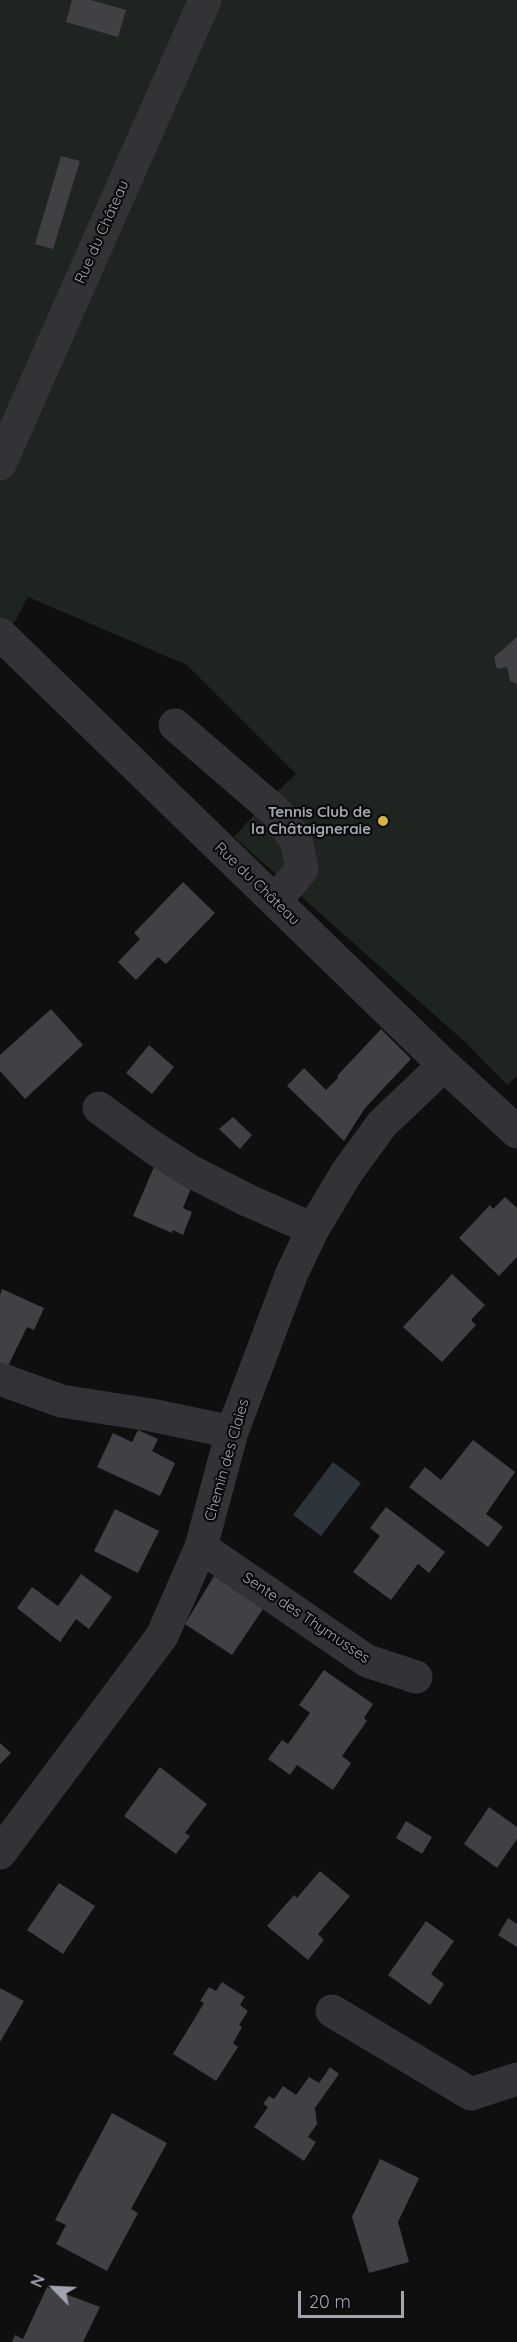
<!DOCTYPE html>
<meta charset="utf-8">
<style>
body{margin:0}
#map{position:relative;width:517px;height:2342px;overflow:hidden;background:#0f0f10;font-family:Quicksand,sans-serif}
canvas{display:block}
.north{position:absolute;left:24px;top:2258px;width:60px;height:60px;-webkit-text-stroke:4px #0a0a0b;paint-order:stroke;rotate:294deg;font-size:16px;font-weight:700;line-height:24px;text-align:center;color:#a2a5af}
.north::after{content:'';display:block;margin:auto;width:21px;height:27px;background:#a2a5af;clip-path:polygon(50% 0,100% 100%,50% 72%,0 100%)}
.scale{position:absolute;left:298px;top:2291px;width:106px;height:27px;box-sizing:border-box;border:3px solid #a2a5af;border-top:0;padding-left:8px;font-size:18px;line-height:21px;white-space:nowrap;color:#a2a5af;-webkit-text-stroke:4px #0a0a0b;paint-order:stroke}
</style>
<div id="map">
<canvas width="517" height="2342"></canvas>
<div class="north">N</div>
<div class="scale">20 m</div>
</div>
<script>
const c = document.querySelector('canvas').getContext('2d');
c.lineJoin = 'round';
function fill(path, color) { c.fillStyle = color; c.fill(path, 'evenodd'); }
const poly = rows => new Path2D(rows.map(r => 'M' + r).join(''));
function trace(path, color, width, dash) { c.strokeStyle = color; c.lineWidth = width; c.lineCap = dash ? 'butt' : 'round'; c.setLineDash(dash || []); c.stroke(path); }
function write(font, color, halo, rows, align = 'center') {
  c.font = font + ' Quicksand,sans-serif'; c.lineWidth = 4.5; c.setLineDash([]); c.textBaseline = 'middle'; c.strokeStyle = halo; c.fillStyle = color; for (const [text, x, y, turn = 0] of rows) {
    c.save(); c.translate(x, y); c.rotate((+turn || 0) * Math.PI / 180); c.textAlign = isNaN(turn) ? turn : align; if (halo) c.strokeText(text, 0, 0); c.fillText(text, 0, 0); c.restore();
  }
}
fill(poly([
 [0,0,517,0,517,1076,507,1085,465,1042,234,837,263,805,296,774,187,665,28,597,6,638,0,642]
]), '#1e241f');
fill(poly([
 [333,1462,361,1483,321,1536,293,1515]
]), '#2e343b');
fill(poly([
 [72,0,91,0,126,10,118,37,66,22],
 [61,156,80,161,53,249,35,244],
 [517,637,517,684,510,681,507,667,497,669,494,657],
 [183,882,215,913,166,964,158,957,136,980,118,962,140,939,134,933],
 [51,1009,83,1045,25,1099,0,1071,0,1055],
 [381,1029,411,1059,365,1108,344,1141,287,1086,304,1068,326,1090,338,1078,337,1076],
 [149,1045,174,1067,152,1094,126,1073],
 [233,1117,252,1135,240,1149,219,1129],
 [154,1167,193,1183,183,1208,192,1212,183,1235,173,1230,172,1233,133,1216],
 [505,1197,517,1208,517,1257,499,1276,459,1238,490,1205,493,1209],
 [452,1274,485,1305,471,1320,476,1325,442,1362,403,1327],
 [2,1289,44,1308,34,1330,27,1327,7,1368,0,1365,0,1295],
 [138,1430,158,1439,152,1451,175,1463,160,1496,97,1467,113,1433,132,1442],
 [473,1440,515,1472,486,1514,503,1527,488,1547,409,1487,425,1467,441,1480],
 [386,1507,445,1552,429,1573,418,1564,391,1600,353,1572,380,1536,370,1528],
 [115,1509,159,1531,138,1573,94,1551],
 [81,1574,112,1597,89,1629,76,1619,60,1642,17,1608,32,1587,58,1606],
 [214,1576,263,1609,232,1655,185,1624],
 [324,1670,373,1704,364,1718,367,1721,342,1756,351,1763,333,1790,297,1765,290,1775,268,1759,282,1740,288,1744,310,1713,299,1705],
 [0,1743,11,1753,0,1764],
 [160,1767,207,1804,185,1833,190,1836,176,1854,124,1816],
 [489,1807,517,1827,517,1839,497,1868,464,1844],
 [406,1821,432,1837,422,1854,396,1838],
 [320,1871,350,1896,318,1934,324,1940,308,1960,267,1926,294,1895,297,1898],
 [59,1883,95,1906,63,1954,27,1930],
 [508,1918,517,1924,517,1947,498,1935],
 [426,1921,454,1941,431,1974,444,1984,430,2005,388,1975],
 [222,1982,245,1997,240,2005,248,2011,239,2025,242,2027,233,2043,238,2047,216,2081,173,2054,204,2003,200,2001,209,1987,216,1991],
 [0,1988,24,2001,0,2042],
 [330,2067,339,2074,315,2108,317,2124,308,2137,316,2142,304,2161,254,2127,268,2107,263,2104,269,2096,274,2099,283,2086,296,2095,309,2077,319,2083],
 [112,2113,167,2143,131,2209,138,2213,107,2271,56,2244,66,2225,55,2220],
 [380,2159,419,2178,398,2222,409,2262,369,2273,352,2217],
 [47,2287,100,2307,83,2342,12,2342,15,2335,23,2339]
]), '#414145');
trace(poly([
 [0,464,205,0],
 [0,634,444,1065,517,1132],
 [175,725,276,812,296,840,302,869,275,901],
 [99,1108,151,1146,190,1171,249,1201,313,1229],
 [0,1379,61,1401,151,1415,232,1432],
 [201,1547,367,1661,416,1677],
 [0,1853,162,1636,201,1547,232,1432,292,1273,313,1229,347,1172,382,1124,444,1065],
 [332,2011,471,2094,517,2079]
]), '#333337', 33);
for (const [x, y, r, color] of [
 [383,821,6,"#d9b33e"]
]) { const dot = new Path2D(); dot.arc(x, y, r, 0, 2 * Math.PI); c.fillStyle = color; c.fill(dot); trace(dot, '#0a0a0b', 2); }
write('15px', '#a2a5af', '#0a0a0b', [
 ["Rue du Château",102,232,-66],
 ["Rue du Château",257,884,44],
 ["Chemin des Claies",227,1460,-74],
 ["Sente des Thymusses",306,1618,34]
]);
write('bold 15px', '#a2a5af', '#0a0a0b', [
 ["Tennis Club de",371,812],
 ["la Châtaigneraie",371,829]
], 'right');
</script>
